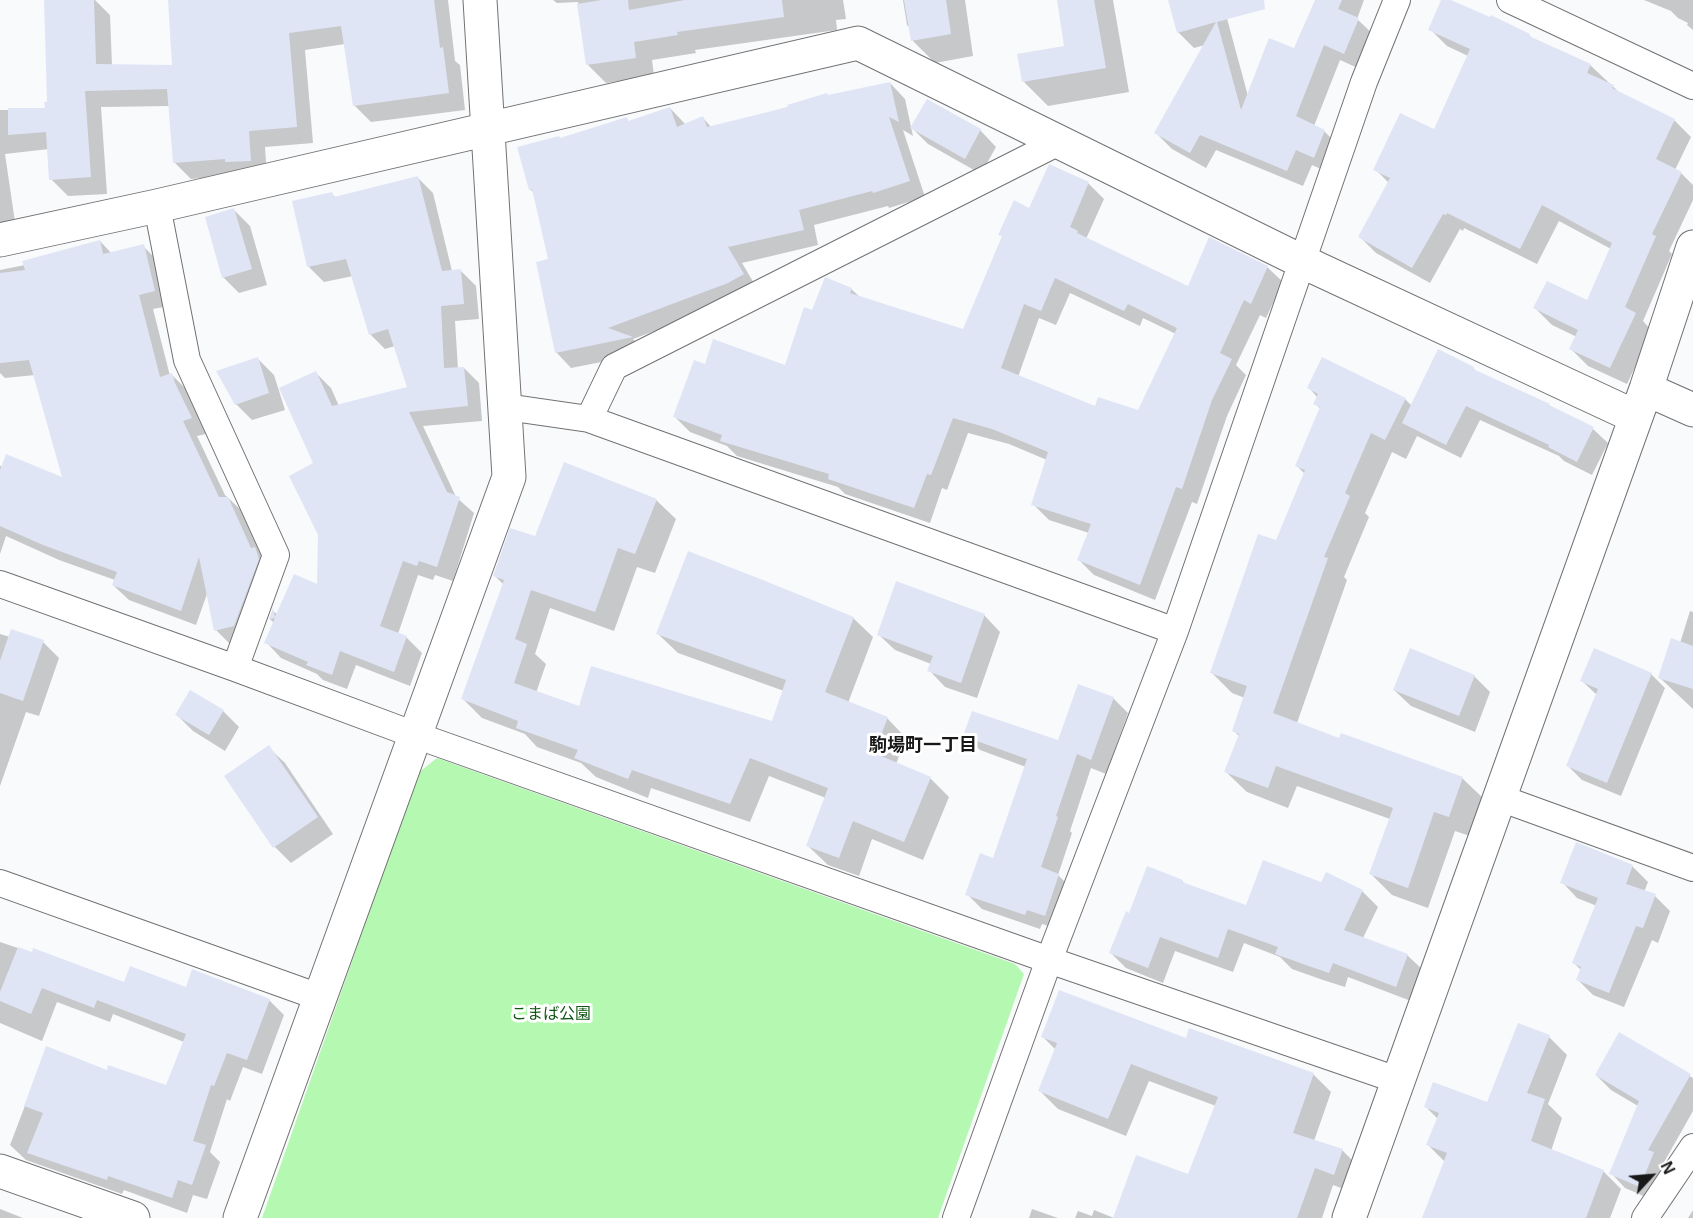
<!DOCTYPE html>
<meta charset="utf-8">
<style>
body{margin:0}
#map{position:relative;width:1693px;height:1218px;overflow:hidden;background:#f9fafc;font-family:Arial,sans-serif}
canvas{display:block}
.north{position:absolute;left:1621px;top:1146px;width:60px;height:60px;-webkit-text-stroke:4px #fff;paint-order:stroke;rotate:64deg;font-size:16px;font-weight:700;line-height:24px;text-align:center;color:#181819}
.north::after{content:'';display:block;margin:auto;width:21px;height:27px;background:#181819;clip-path:polygon(50% 0,100% 100%,50% 72%,0 100%)}
</style>
<div id="map">
<canvas width="1693" height="1218"></canvas>
<div class="north">N</div>
</div>
<script>
const c = document.querySelector('canvas').getContext('2d');
c.lineJoin = 'round';
function fill(path, color) { c.fillStyle = color; c.fill(path, 'evenodd'); }
const poly = rows => new Path2D(rows.map(r => 'M' + r).join(''));
function trace(path, color, width, dash) { c.strokeStyle = color; c.lineWidth = width; c.lineCap = dash ? 'butt' : 'round'; c.setLineDash(dash || []); c.stroke(path); }
function write(font, color, halo, rows, align = 'center') {
  c.font = font + ' Arial,"Noto Sans JP",sans-serif'; c.lineWidth = 6; c.setLineDash([]); c.textBaseline = 'middle'; c.strokeStyle = halo; c.fillStyle = color; for (const [text, x, y, turn = 0] of rows) {
    c.save(); c.translate(x, y); c.rotate((+turn || 0) * Math.PI / 180); c.textAlign = isNaN(turn) ? turn : align; if (halo) c.strokeText(text, 0, 0); c.fillText(text, 0, 0); c.restore();
  }
}
fill(poly([
 [437,758,1015,964,1024,974,938,1218,262,1218,418,773]
]), '#b5f8b2');
fill(poly([
 [46,0,95,0,110,15,112,66,173,66,170,0,448,0,455,61,460,65,465,110,371,122,354,105,345,44,305,50,313,143,265,147,267,177,241,175,191,179,174,162,170,106,101,107,107,194,68,196,51,179,49,149,5,154,15,222,0,224,0,110,46,110,49,103],
 [553,0,843,0,846,19,836,20,837,30,695,50,696,53,652,60,654,76,606,83,588,65,578,2,557,3],
 [903,0,965,0,973,56,935,63,912,40,910,28,907,25],
 [1058,0,1113,0,1129,92,1048,106,1024,82,1066,47],
 [1170,0,1222,0,1248,96,1295,50,1317,0,1364,0,1357,19,1374,35,1360,69,1340,60,1314,126,1324,131,1340,147,1330,173,1312,165,1303,186,1216,150,1206,168,1172,149,1156,133,1205,45,1194,48,1178,32],
 [1443,0,1448,0,1529,35,1534,40,1590,65,1621,94,1674,120,1691,137,1675,170,1681,173,1693,185,1693,200,1669,251,1672,254,1643,321,1652,331,1627,384,1588,366,1571,349,1577,337,1552,325,1535,308,1588,303,1611,249,1559,221,1537,264,1464,228,1463,231,1460,229,1430,283,1376,253,1359,236,1389,183,1375,169,1435,131,1468,56,1447,46,1430,29],
 [1644,0,1693,0,1693,30,1687,25,1688,23,1678,18,1671,11],
 [890,83,905,99,913,136,903,130,925,197,889,208,888,206,814,225,818,245,742,263,758,290,744,298,633,339,647,353,571,368,556,352,550,260,535,194,530,189,561,139,626,118,629,122,670,108,686,125,703,118,712,128,828,96],
 [912,128,980,130,996,147,981,174,928,144],
 [418,178,433,193,452,271,460,270,476,286,479,319,455,321,458,369,464,368,479,383,482,421,423,426,456,497,474,513,453,581,435,575,433,580,418,575,398,634,407,638,422,653,410,686,356,665,347,689,323,680,317,674,281,658,266,642,274,623,270,619,273,611,278,615,318,587,319,535,315,464,316,373,331,388,339,406,409,388,395,346,385,349,370,334,353,276,324,282,309,267,332,194,336,198],
 [1088,183,1104,199,1086,239,1188,288,1267,267,1283,282,1266,318,1260,315,1236,365,1246,375,1227,416,1197,504,1192,502,1155,600,1094,575,1079,560,1089,533,1049,520,1033,504,1047,460,1009,444,968,433,947,490,942,488,930,523,845,494,838,487,737,456,727,446,690,432,675,417,705,366,786,367,813,311,851,289,860,297,964,331,1003,237,1000,234,1030,210],
 [1070,293,1140,326,1143,318,1176,334,1139,412,1096,408,1018,377,1039,318,1056,325],
 [234,210,250,226,267,285,239,293,223,277],
 [100,241,112,254,143,246,158,261,169,306,153,309,170,376,172,375,187,390,206,434,197,436,225,495,241,510,262,556,231,645,216,630,208,591,196,625,129,600,113,585,115,580,59,560,6,536,0,554,0,466,64,479,35,375,5,378,0,373,0,270,25,265],
 [258,359,274,375,285,410,252,420,236,404],
 [1473,368,1479,374,1593,429,1608,443,1592,475,1564,461,1559,456,1480,420,1461,458,1417,436,1406,459,1392,452,1365,513,1369,517,1344,577,1347,580,1297,723,1340,740,1462,778,1483,798,1470,836,1455,831,1428,908,1392,895,1371,874,1390,819,1297,786,1288,808,1247,792,1226,772,1239,736,1233,730,1245,698,1232,693,1211,672,1277,542,1305,474,1296,465,1321,409,1315,404,1318,398,1309,388,1405,399,1412,406],
 [656,500,676,519,655,573,637,567,614,631,550,608,535,654,546,664,536,693,580,708,773,723,784,691,678,653,658,634,853,618,873,637,848,703,887,718,906,738,896,764,930,778,949,797,923,860,872,839,859,876,828,865,808,846,826,798,769,776,750,822,651,788,648,798,596,777,581,763,537,747,525,734,482,718,462,698,504,585,495,576,536,538],
 [1690,611,1693,612,1693,709,1660,678,1680,643],
 [984,615,1000,632,977,698,945,687,929,670,931,664,895,650,878,634],
 [0,634,10,637,43,642,59,658,39,716,26,712,0,786],
 [1651,674,1665,688,1621,796,1582,780,1568,766,1597,695,1582,681],
 [1474,676,1490,692,1475,732,1411,706,1394,690],
 [1113,698,1128,713,1106,774,1091,768,1070,831,1072,833,1058,875,1073,890,1059,929,1042,924,1040,929,982,909,967,894,994,860,1026,767,980,750,965,735,1058,742],
 [223,711,239,727,225,751,193,731,177,715],
 [268,747,285,763,333,834,291,863,275,847],
 [1632,866,1648,882,1644,892,1655,896,1670,911,1658,943,1652,940,1624,1007,1593,995,1577,979,1581,970,1574,963,1597,906,1577,898,1562,882],
 [1182,881,1186,885,1247,907,1322,884,1362,891,1378,907,1363,938,1407,955,1423,970,1411,1001,1348,977,1345,987,1323,980,1292,969,1280,957,1244,943,1233,972,1175,951,1163,983,1126,968,1111,953,1130,915],
 [0,942,125,984,187,989,269,1000,284,1015,262,1074,243,1067,230,1101,227,1099,210,1152,220,1162,207,1199,193,1195,187,1213,124,1190,122,1194,26,1160,10,1145,47,1048,107,1072,167,1087,184,1042,113,1014,110,1022,57,1002,42,1041,0,1023],
 [1620,1034,1693,1078,1693,1111,1663,1164,1667,1168,1655,1201,1625,1188,1611,1173,1638,1106,1611,1090,1596,1075],
 [1043,1037,1187,1039,1313,1074,1331,1092,1314,1141,1342,1150,1360,1168,1352,1192,1333,1185,1322,1218,1075,1218,1078,1211,1092,1216,1094,1210,1114,1218,1189,1176,1216,1106,1149,1081,1126,1136,1058,1109,1040,1091,1056,1050],
 [1549,1037,1567,1055,1548,1104,1562,1118,1551,1151,1603,1171,1621,1189,1610,1218,1424,1218,1445,1162,1428,1145,1438,1119,1426,1107,1488,1104],
 [0,1209,23,1218,0,1218],
 [1032,1209,1058,1218,1029,1218],
 [1693,1210,1693,1218,1688,1218]
]), '#0003');
fill(poly([
 [44,0,94,0,96,64,172,65,168,0,434,0,440,48,443,47,449,93,353,106,341,26,289,33,297,127,249,131,251,161,225,162,225,159,173,163,167,89,85,91,91,177,49,180,46,132,8,135,8,108,45,108,44,102,47,102],
 [602,0,628,0,629,10,685,0,782,0,784,17,677,32,678,35,634,42,636,58,586,65,577,4],
 [904,0,946,0,951,34,911,41],
 [1057,0,1094,0,1106,68,1022,82,1017,54,1064,46],
 [1168,0,1264,0,1265,9,1217,22,1241,110,1269,38,1294,48,1315,0,1342,0,1338,9,1359,18,1344,54,1324,45,1296,116,1325,130,1314,158,1296,150,1287,171,1200,135,1190,153,1154,133,1216,22,1177,33],
 [1441,0,1451,0,1490,17,1491,15,1530,34,1529,36,1591,64,1587,73,1614,85,1612,88,1675,119,1656,159,1682,172,1652,234,1656,236,1625,307,1636,313,1610,368,1569,349,1578,330,1533,308,1547,281,1587,300,1612,243,1542,205,1520,249,1447,213,1446,215,1443,214,1412,268,1358,237,1390,178,1373,170,1400,113,1434,129,1470,49,1428,30],
 [890,82,899,122,889,117,910,181,873,193,872,191,799,210,804,230,728,247,744,274,728,283,608,328,633,337,555,353,536,262,548,259,532,189,529,190,517,147,559,136,560,138,627,117,628,121,670,107,677,127,703,116,707,127,788,107,787,105,827,93,828,95],
 [927,99,981,129,965,159,910,128],
 [1049,164,1089,182,1070,227,1078,231,1077,233,1188,286,1209,237,1268,266,1251,304,1244,300,1220,353,1232,359,1212,400,1182,489,1176,487,1140,585,1077,560,1091,524,1031,505,1048,452,992,429,953,418,931,475,927,474,914,508,828,479,829,474,720,441,722,435,673,417,694,360,705,364,713,339,785,365,804,307,812,310,825,277,852,288,850,293,963,329,1002,236,998,235,1014,200,1029,208],
 [1055,278,1124,311,1128,304,1177,328,1138,410,1098,397,1095,406,1001,368,1024,304,1041,311],
 [418,176,442,271,461,269,464,304,441,306,444,368,464,367,468,406,409,412,447,492,460,497,437,567,419,561,417,566,403,561,380,626,407,636,394,672,340,651,332,675,306,665,308,662,264,643,275,618,269,619,273,608,275,617,294,574,317,584,318,535,289,476,313,463,279,388,316,371,332,406,407,387,388,329,369,335,346,259,307,267,292,201,332,192,334,197],
 [234,208,252,269,222,278,205,217],
 [100,240,103,254,144,244,155,291,139,295,160,377,172,373,175,383,192,418,183,421,219,497,228,497,251,548,255,547,259,559,234,626,214,631,199,557,181,611,112,585,117,572,43,545,0,526,0,470,6,454,62,477,29,360,0,363,0,273,25,270,22,261],
 [1438,349,1474,367,1473,369,1550,404,1549,405,1594,427,1577,462,1548,447,1549,445,1466,406,1446,445,1402,423],
 [258,357,269,393,235,405,216,371],
 [1322,357,1406,398,1385,440,1371,433,1345,493,1350,496,1324,557,1328,558,1273,713,1339,738,1341,733,1463,777,1449,817,1434,812,1408,888,1369,874,1393,808,1276,766,1268,788,1224,772,1239,734,1232,731,1247,686,1210,673,1258,534,1276,540,1305,470,1295,466,1320,407,1313,404,1318,394,1307,388],
 [564,462,657,499,635,554,618,548,595,612,531,590,515,639,527,644,514,683,579,706,591,666,772,721,786,680,656,634,688,551,763,580,854,617,825,692,888,717,874,753,931,777,904,842,853,821,839,858,806,846,828,788,750,758,730,804,632,770,628,779,574,758,578,750,516,728,518,721,461,699,504,580,493,576,510,528,535,536],
 [896,581,985,614,961,683,927,671,933,656,877,635],
 [11,629,44,640,23,701,0,693,0,661],
 [1671,638,1693,646,1693,689,1658,678],
 [1410,648,1475,675,1459,716,1393,690],
 [1594,648,1652,673,1607,783,1566,766,1598,689,1580,681],
 [1078,684,1114,697,1091,760,1077,754,1056,816,1058,817,1041,867,1059,874,1045,916,1027,910,1025,915,965,895,980,853,993,858,1027,759,963,736,972,711,1058,740],
 [190,690,224,710,209,735,175,715],
 [269,745,318,817,273,848,224,776],
 [1576,842,1633,865,1626,884,1656,894,1643,928,1636,926,1609,993,1576,980,1581,967,1572,963,1598,898,1560,883],
 [1263,860,1321,882,1326,872,1363,890,1344,930,1408,954,1396,987,1333,963,1329,973,1306,965,1275,954,1278,947,1228,929,1218,958,1160,937,1148,968,1109,953,1126,911,1129,913,1147,866,1183,880,1182,882,1246,905],
 [18,947,32,952,33,948,124,982,130,966,186,987,192,969,270,999,247,1060,227,1053,214,1086,211,1085,193,1141,206,1145,192,1185,178,1180,172,1198,108,1176,107,1180,27,1153,43,1113,24,1106,46,1046,107,1070,108,1065,166,1085,186,1034,97,1000,94,1008,42,988,31,1014,0,1001,0,992],
 [1059,990,1186,1038,1189,1028,1314,1073,1293,1133,1343,1149,1334,1175,1315,1168,1297,1218,1113,1218,1136,1155,1188,1174,1218,1097,1131,1064,1108,1119,1038,1091,1057,1043,1041,1037],
 [1518,1023,1550,1035,1527,1093,1545,1099,1531,1141,1604,1170,1586,1218,1422,1218,1447,1153,1426,1145,1439,1113,1424,1107,1433,1082,1487,1102],
 [1619,1032,1691,1074,1648,1150,1654,1152,1640,1187,1609,1174,1639,1101,1595,1075]
]), '#e0e5f6');
const minor = poly([
 [1510,0,1693,86],
 [157,206,187,360,276,555,235,668],
 [506,407,589,419,1175,631],
 [589,419,614,367,1059,142],
 [0,584,235,668,415,735,1049,960,1397,1080],
 [1500,798,1693,868],
 [0,883,319,997],
 [956,1218,1049,960,1175,631,1364,82,1397,0],
 [1645,1218,1693,1147]
]);
const tertiary = poly([
 [0,240,157,206,858,43,1301,261,1636,417],
 [1646,389,1693,410],
 [0,1171,133,1218],
 [240,1218,509,477,480,0],
 [1349,1218,1646,389,1693,247]
]);
trace(minor, '#727274', 28);
trace(tertiary, '#727274', 35);
trace(minor, '#fff', 26);
trace(tertiary, '#fff', 33);
write('16px', '#125615', '#fff', [
 ["こまば公園",551,1015]
]);
write('bold 18px', '#181819', '#fff', [
 ["駒場町一丁目",923,746]
]);
</script>
